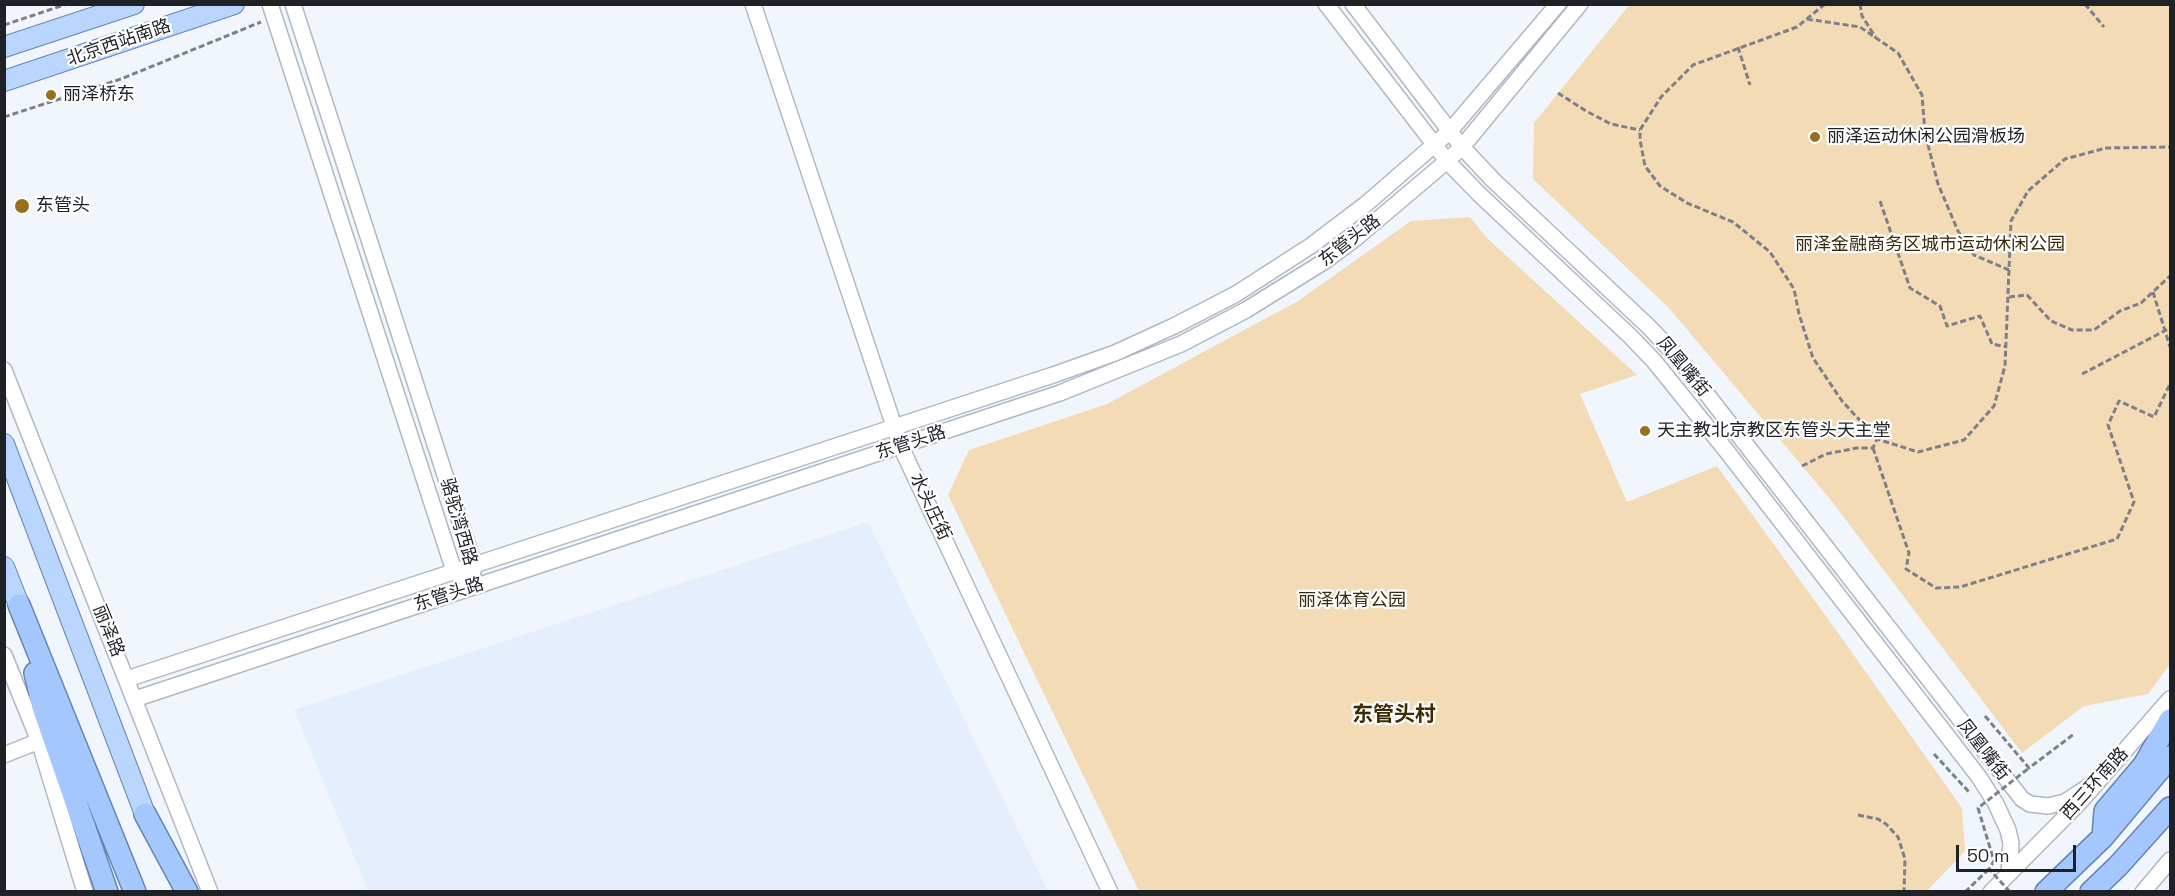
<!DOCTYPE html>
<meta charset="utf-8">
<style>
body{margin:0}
#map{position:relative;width:2175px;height:896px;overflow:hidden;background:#f1f6fd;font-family:"Space Grotesk",sans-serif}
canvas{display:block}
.frame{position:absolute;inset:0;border:6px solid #1e2125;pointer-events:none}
.scale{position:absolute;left:1956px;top:845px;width:120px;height:27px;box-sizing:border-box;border:3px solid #1e2125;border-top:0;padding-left:8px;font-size:18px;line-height:21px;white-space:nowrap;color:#1e2125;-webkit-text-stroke:4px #fff;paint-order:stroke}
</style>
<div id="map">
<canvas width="2175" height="896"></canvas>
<div class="frame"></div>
<div class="scale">50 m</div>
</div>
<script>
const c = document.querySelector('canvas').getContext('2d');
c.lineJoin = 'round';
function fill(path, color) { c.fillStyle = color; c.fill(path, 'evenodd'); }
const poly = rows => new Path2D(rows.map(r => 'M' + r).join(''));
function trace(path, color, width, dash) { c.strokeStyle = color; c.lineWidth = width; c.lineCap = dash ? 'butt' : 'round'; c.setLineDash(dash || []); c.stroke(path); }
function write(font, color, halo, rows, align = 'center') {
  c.font = font + ' "Space Grotesk","Noto Sans SC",sans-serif'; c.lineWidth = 4.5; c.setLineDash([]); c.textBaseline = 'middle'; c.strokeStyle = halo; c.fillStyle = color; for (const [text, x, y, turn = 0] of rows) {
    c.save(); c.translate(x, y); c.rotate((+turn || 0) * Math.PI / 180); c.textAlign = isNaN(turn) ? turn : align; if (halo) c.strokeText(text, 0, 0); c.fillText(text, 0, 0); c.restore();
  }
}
fill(poly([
 [868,522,1048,891,368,891,294,710]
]), '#e4eefd');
fill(poly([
 [1630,4,2170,5,2170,664,2148,694,2084,706,2022,753,1830,499,1668,307,1533,179,1534,123],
 [1470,217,1487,238,1637,375,1580,394,1627,502,1717,466,1836,630,1962,808,1965,851,1927,891,1139,891,948,495,969,450,1107,404,1298,301,1411,221]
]), '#f2dbb5');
const tertiary = poly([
 [270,4,454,571,460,576],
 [293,4,474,565,473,572],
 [753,4,901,447,1110,892],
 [1326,4,1447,161,1479,194,1631,337,1654,361,1725,449,1979,777,1996,804,2008,830,2011,843,2009,874],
 [1353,4,1462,147,1493,180,1649,327,1681,361,2022,799,2030,804,2048,806,2065,802,2100,779],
 [4,370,210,892],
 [4,655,39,741,85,892],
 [127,679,1053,375,1115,353,1174,326,1236,294,1312,245,1366,204,1449,132,1558,4],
 [135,699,1060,393,1181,344,1246,310,1325,261,1356,238,1447,161,1462,147,1580,4],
 [4,755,39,741],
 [1991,892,2079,803,2170,699],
 [2143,892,2170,860]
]);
const primary = poly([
 [4,47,134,4],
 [4,81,234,4],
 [4,444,145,814],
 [4,567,19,605]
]);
const trunk = poly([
 [19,605,135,892],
 [35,673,43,707,107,892],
 [145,814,187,892],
 [2103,837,2105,811,2144,765,2170,720],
 [2046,892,2103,837,2170,757],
 [2091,892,2118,866,2170,808]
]);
trace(tertiary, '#b0b8c3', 18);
trace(primary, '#6684b1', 22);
trace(trunk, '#6684b1', 24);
trace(poly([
 [1825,4,1797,27,1693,65,1661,97,1640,130,1640,140,1645,166,1660,186,1687,203,1733,222,1770,252,1794,289,1799,314,1813,358,1842,401,1877,439,1918,452,1964,440,1994,406,2005,366,2011,221,2028,191,2065,159,2106,148,2170,147],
 [1860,4,1862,16,1876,38],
 [2085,4,2104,27],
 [1807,19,1860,27,1898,53,1922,95,1925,133,1938,184,1958,231,1974,255,2009,270],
 [4,25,67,4],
 [1738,47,1750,85],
 [1558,93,1586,111,1611,124,1640,130],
 [4,117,121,79,261,22],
 [1880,201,1910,288,1940,306,1947,326,1980,316,1992,344,2007,347],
 [2153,292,2170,347],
 [2009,297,2027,295,2051,321,2072,330,2094,330,2120,311,2141,303,2170,276],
 [2082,374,2170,328],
 [1873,448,1909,553,1906,569,1936,588,1960,587,2117,539,2134,502,2108,425,2119,401,2154,417,2170,384],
 [1802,466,1826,454,1857,448,1873,448,1877,439],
 [1985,716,2029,768,2074,734],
 [1934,754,1969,792],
 [1858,815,1878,819,1886,824,1898,837,1905,859,1904,892],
 [1965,892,1989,869]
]), '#7d8187', 3, [6, 3]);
trace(tertiary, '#fff', 15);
trace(primary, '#bbd6fe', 20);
trace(trunk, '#a4c8fe', 21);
trace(poly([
 [2010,892,1989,869,1994,861,1978,808,2029,768]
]), '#7d8187', 3, [6, 3]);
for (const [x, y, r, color] of [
 [51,95,6,"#976e1a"],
 [1815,137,6,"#976e1a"],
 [22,206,8,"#976e1a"],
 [1645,431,6,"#976e1a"]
]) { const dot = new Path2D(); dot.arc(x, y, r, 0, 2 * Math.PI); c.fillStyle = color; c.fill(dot); trace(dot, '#fff', 2); }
write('18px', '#1e2125', '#fff', [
 ["北京西站南路",119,43,-19],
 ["东管头路",1350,241,-38],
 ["凤凰嘴街",1683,367,50],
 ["东管头路",911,443,-18],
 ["水头庄街",930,507,65],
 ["骆驼湾西路",458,522,74],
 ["东管头路",449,595,-18],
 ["丽泽路",108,631,68],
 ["凤凰嘴街",1983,750,52],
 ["西三环南路",2095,784,-48]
]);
write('18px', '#1e2125', '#fff', [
 ["丽泽桥东",63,95],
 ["丽泽运动休闲公园滑板场",1827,137],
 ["东管头",36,206],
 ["天主教北京教区东管头天主堂",1657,431]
], 'left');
write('18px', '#39290d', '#fff', [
 ["丽泽金融商务区城市运动休闲公园",1930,245],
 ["丽泽体育公园",1352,601]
]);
write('bold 21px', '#3e2b03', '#fff', [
 ["东管头村",1394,715]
]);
</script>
